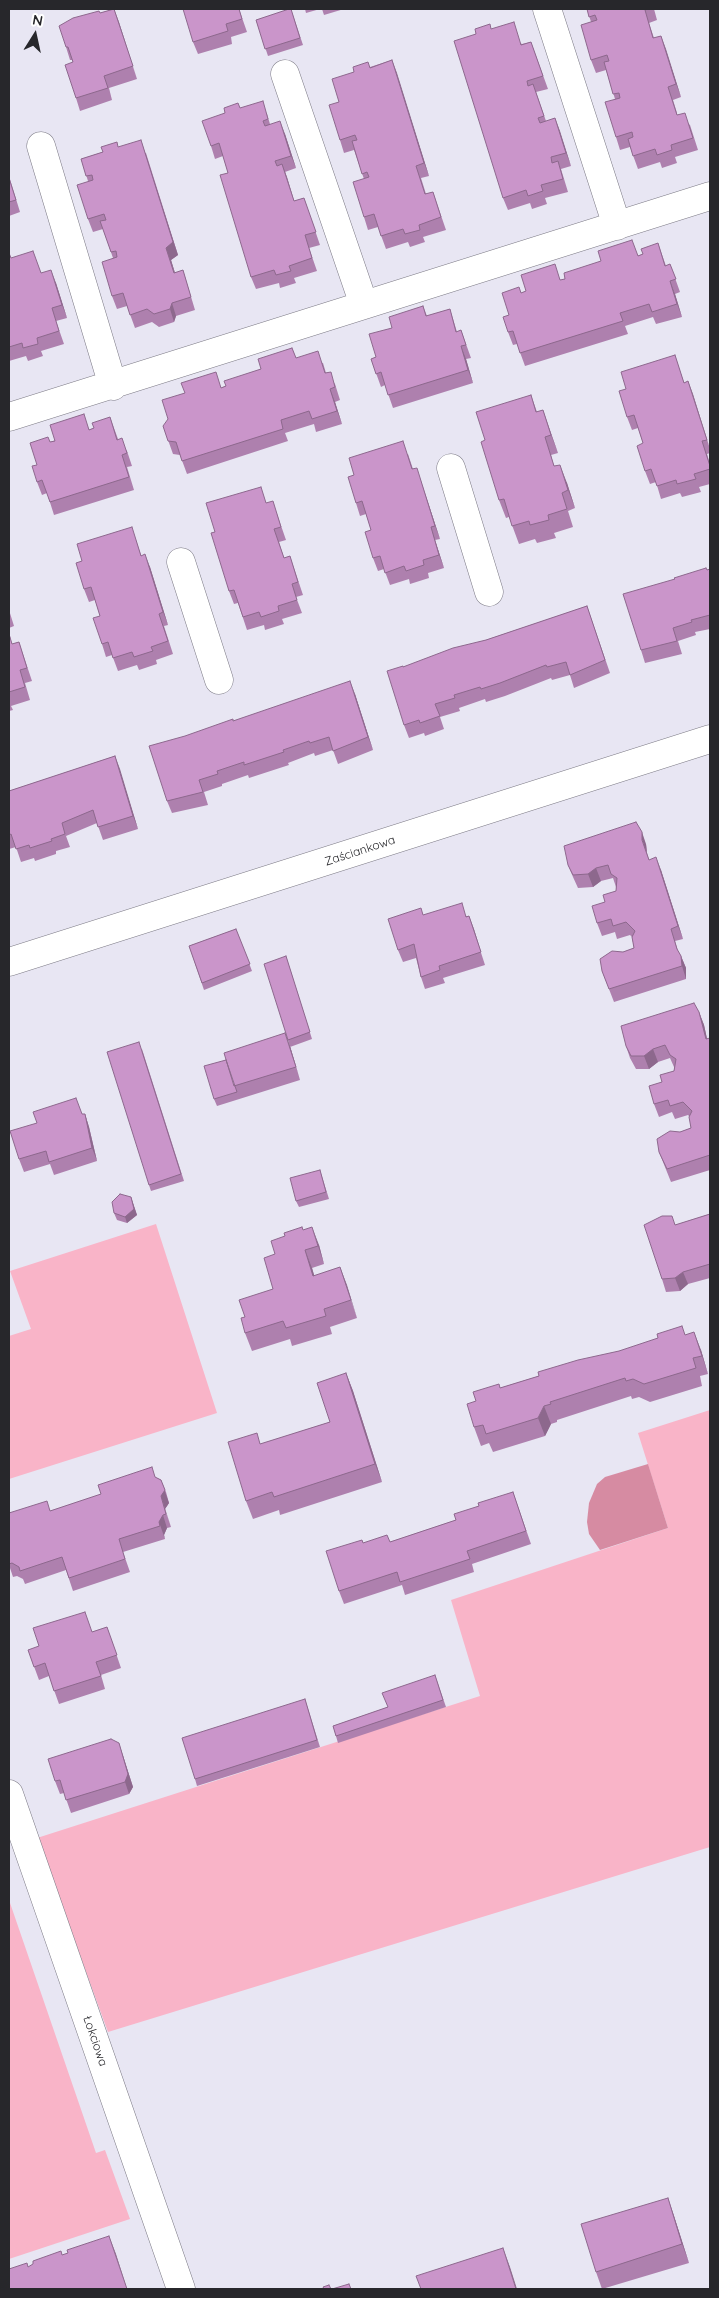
<!DOCTYPE html>
<meta charset="utf-8">
<style>
body{margin:0}
#map{position:relative;width:719px;height:2298px;overflow:hidden;background:#e8e6f3;font-family:Quicksand,sans-serif}
canvas{display:block}
.frame{position:absolute;inset:0;border:10px solid #27272b;pointer-events:none}
.north{position:absolute;left:10px;top:10px;width:50px;height:50px;-webkit-text-stroke:4px #fff;paint-order:stroke;rotate:10deg;font-size:14px;font-weight:700;line-height:20px;text-align:center;color:#27272b}
.north::after{content:'';display:block;margin:auto;width:18px;height:22px;background:#27272b;clip-path:polygon(50% 0,100% 100%,50% 72%,0 100%)}
</style>
<div id="map">
<canvas width="719" height="2298"></canvas>
<div class="frame"></div>
<div class="north">N</div>
</div>
<script>
const c = document.querySelector('canvas').getContext('2d');
c.lineJoin = 'round';
function fill(path, color) { c.fillStyle = color; c.fill(path, 'evenodd'); }
const poly = rows => new Path2D(rows.map(r => 'M' + r).join(''));
function trace(path, color, width, dash) { c.strokeStyle = color; c.lineWidth = width; c.lineCap = dash ? 'butt' : 'round'; c.setLineDash(dash || []); c.stroke(path); }
function write(font, color, halo, rows, align = 'center') {
  c.font = font + ' Quicksand,sans-serif'; c.lineWidth = 4.5; c.setLineDash([]); c.textBaseline = 'middle'; c.strokeStyle = halo; c.fillStyle = color; for (const [text, x, y, turn = 0] of rows) {
    c.save(); c.translate(x, y); c.rotate((+turn || 0) * Math.PI / 180); c.textAlign = isNaN(turn) ? turn : align; if (halo) c.strokeText(text, 0, 0); c.fillText(text, 0, 0); c.restore();
  }
}
fill(poly([
 [156,1224,217,1413,9,1479,9,1336,31,1329,10,1271],
 [710,1410,710,1847,108,2032,37,1838,480,1696,451,1600,668,1528,638,1433],
 [9,1900,96,2153,105,2150,130,2219,9,2259]
]), '#f9b4c8');
fill(poly([
 [648,1464,668,1528,600,1550,589,1534,587,1522,589,1503,597,1484,605,1477]
]), '#d68ba2');
const minor = poly([
 [547,9,617,226],
 [285,74,364,305],
 [41,146,113,386],
 [9,417,710,196],
 [451,468,489,592],
 [181,562,219,680],
 [9,962,710,739],
 [9,1794,181,2289]
]);
trace(minor, '#7d7b86', 29);
trace(minor, '#fff', 28);
fill(poly([
 [114,9,137,79,109,88,112,100,80,111,76,98,73,62,72,60,70,60,66,47,100,13],
 [239,9,247,32,231,37,232,44,198,54,193,42],
 [291,9,303,45,268,56,256,20],
 [305,9,320,9,306,13],
 [322,9,344,9,324,15],
 [587,9,654,9,657,20,649,23,654,38,661,36,681,97,673,100,677,113,677,115,690,125,698,150,675,157,677,163,662,168,660,162,638,169,630,147,620,150,616,137,615,99,606,70,596,73,591,60,591,22],
 [492,29,522,44,531,42,548,89,536,92,546,121,555,118,571,166,561,169,568,192,545,198,547,204,532,209,530,203,508,210,503,198],
 [392,60,429,176,421,178,426,194,433,192,446,230,423,237,425,242,410,247,408,242,386,249,378,227,368,230,364,217,364,179,354,150,344,153,340,140,339,102,370,67],
 [240,108,267,114,270,124,285,134,296,168,285,172,294,201,304,198,320,245,309,248,317,271,294,278,296,283,280,288,279,283,256,289,251,277,228,173,223,156,215,159,211,146],
 [118,147,146,153,178,255,171,260,175,273,183,270,195,310,176,316,174,322,159,327,152,322,135,328,127,306,117,309,112,296,113,258,103,229,93,232,88,219,88,181,81,159],
 [9,176,20,212,9,216],
 [658,243,666,266,670,264,680,292,675,294,682,317,656,324,653,317,625,326,628,334,525,366,517,344,513,345,508,332,521,293,643,254],
 [9,253,11,258,41,273,56,283,67,318,56,321,64,344,41,351,43,356,28,361,26,356,9,361],
 [423,306,427,316,450,309,457,332,461,330,471,358,466,359,473,383,393,408,385,385,381,387,371,359,376,357],
 [292,348,296,358,323,363,326,373,335,384,340,400,335,402,342,424,316,432,314,424,285,433,288,441,187,474,180,455,173,454,163,426,221,388,261,369],
 [675,355,684,383,688,381,710,449,710,453,707,454,710,464,710,484,699,487,701,492,682,497,680,493,661,499,656,482,650,484,645,471,643,443,638,428,632,430,627,417,626,389],
 [531,395,537,412,543,410,558,453,551,455,554,466,567,483,575,508,568,511,573,527,554,533,556,538,537,543,535,539,519,544,509,517,506,518,499,500,485,440],
 [110,417,118,439,127,451,132,466,127,467,134,490,54,515,47,493,42,495,37,482,37,465,50,442,94,428],
 [408,454,413,469,421,481,440,539,435,540,444,568,428,573,429,578,410,584,409,579,390,585,384,569,378,571,373,558,371,530,366,514,360,516,356,503,354,475],
 [267,503,277,514,286,540,279,542,284,558,290,556,303,595,296,597,302,613,282,619,284,624,265,630,264,625,247,630,238,603,234,604,229,591,215,532],
 [136,540,141,555,150,567,168,625,164,626,173,654,156,660,157,664,139,670,137,665,118,671,112,655,106,657,102,644,100,616,95,600,89,602,84,589,82,561],
 [710,569,710,629,695,632,696,635,678,641,682,654,645,663,641,650,707,570],
 [587,606,610,673,574,688,570,675,552,680,551,678,505,696,486,702,485,699,459,708,460,711,440,717,444,729,425,736,424,733,409,738,404,725,404,667,486,640],
 [9,610,14,626,9,628],
 [9,632,12,644,19,642,32,681,25,683,30,700,11,706,13,710,9,711],
 [355,694,373,750,338,764,333,750,315,756,314,753,288,763,289,765,249,778,248,775,222,784,222,786,204,792,208,805,172,813,167,801,233,721],
 [115,756,138,829,103,840,97,823,66,836,70,847,56,851,56,854,35,861,34,858,21,862,16,847,9,849,9,791],
 [646,844,647,853,649,860,661,870,683,939,675,941,678,951,681,956,686,968,686,979,614,1002,602,971,623,952,634,948,632,937,630,935,617,939,615,932,602,936,597,923,605,902,616,891,616,887,613,878,601,881,593,887,578,888,573,877,568,865],
 [423,915,469,916,485,965,443,978,445,983,425,989,421,977,416,958,403,962,398,950],
 [236,929,252,971,204,990,189,946],
 [286,956,312,1039,290,1047,288,1040],
 [699,1012,704,1025,707,1039,710,1038,710,1170,671,1182,659,1152,680,1132,691,1128,690,1117,688,1115,675,1119,672,1112,659,1117,654,1104,662,1082,674,1071,674,1067,670,1058,658,1062,649,1069,636,1069,630,1058,626,1046],
 [290,1046,300,1080,217,1106,214,1099],
 [142,1049,184,1181,151,1191,149,1185],
 [82,1114,85,1114,89,1127,97,1161,54,1175,50,1164,24,1172,19,1159],
 [320,1170,329,1199,299,1207,296,1201],
 [131,1197,137,1215,127,1223,117,1220,114,1213],
 [710,1214,710,1278,688,1284,680,1291,666,1292,662,1279,675,1225],
 [303,1230,319,1245,324,1264,312,1268,314,1276,340,1267,357,1318,330,1327,332,1334,292,1346,290,1339,252,1351,245,1333,245,1317,273,1289,275,1254],
 [686,1335,701,1350,708,1374,700,1376,702,1386,650,1402,639,1397,632,1399,631,1396,557,1420,557,1422,551,1424,545,1436,493,1452,489,1443,481,1446,474,1427,500,1388,619,1351],
 [346,1373,353,1391,382,1482,280,1515,279,1510,253,1519,246,1501,261,1444,330,1422],
 [155,1477,161,1480,166,1492,169,1503,165,1509,171,1527,167,1528,164,1535,165,1539,123,1552,130,1572,73,1591,66,1570,25,1584,23,1579,17,1576,13,1577,9,1565,9,1513,50,1511],
 [513,1492,531,1544,472,1564,474,1572,405,1595,402,1585,344,1604,339,1591,363,1543,390,1542,456,1520,479,1506],
 [107,1627,121,1668,101,1675,105,1689,59,1704,49,1676,39,1680,28,1650,92,1632],
 [435,1675,446,1707,338,1743,333,1726,388,1707],
 [305,1699,320,1747,197,1786,195,1779],
 [123,1756,133,1787,129,1794,71,1813,64,1793,60,1794,55,1781],
 [668,2198,674,2216,689,2263,602,2289,596,2272]
]), '#ae80ae');
fill(poly([
 [114,9,119,22,137,79,133,66],
 [661,36,666,49,681,97,676,84],
 [392,60,397,73,429,176,424,163],
 [555,118,560,131,571,166,566,153],
 [280,121,285,134,296,168,291,156],
 [141,140,178,255,171,260,179,286,166,248],
 [282,164,287,177,298,214,294,201],
 [51,270,56,283,67,318,62,305],
 [670,281,675,294,682,317,677,304],
 [172,303,176,316,174,322,170,309],
 [461,346,466,359,473,383,468,370],
 [688,381,693,394,710,449,707,440],
 [330,389,335,402,342,424,337,411],
 [543,410,549,428,558,453,551,435],
 [560,465,567,483,575,508,568,490],
 [417,468,421,481,440,539,435,526],
 [431,527,435,540,444,568,439,555],
 [145,554,150,567,168,625,163,612],
 [350,681,355,694,373,750,368,737],
 [115,756,120,769,138,829,133,816],
 [642,832,646,844,647,853,642,840],
 [656,857,661,870,683,939,678,926],
 [596,868,601,881,593,887,588,874],
 [469,916,474,929,485,965,481,952],
 [681,956,686,968,686,979,682,966],
 [699,1012,704,1025,710,1052,706,1039],
 [285,1033,290,1046,300,1080,296,1067],
 [653,1049,658,1062,649,1069,644,1056],
 [85,1114,89,1127,97,1161,92,1148],
 [131,1197,137,1215,127,1223,125,1217],
 [312,1227,319,1245,324,1264,318,1246],
 [305,1250,312,1268,320,1294,313,1276],
 [340,1267,347,1285,357,1318],
 [683,1272,688,1284,680,1291,675,1278],
 [694,1332,701,1350,708,1374],
 [346,1373,353,1391,382,1482,375,1464],
 [544,1406,551,1424,545,1436,538,1418],
 [161,1480,169,1503,165,1509,171,1527,161,1496],
 [163,1515,167,1528,164,1535,165,1539,159,1522],
 [119,1743,133,1787,129,1794,125,1782],
 [668,2198,674,2216,689,2263,682,2244],
 [109,2236,116,2254,127,2289],
 [503,2248,510,2267,517,2289,516,2289]
]), '#8d688d');
const building = poly([
 [114,9,133,66,104,76,108,88,76,98,65,65,73,62,68,47,66,47,59,26,73,18,99,11,100,13,114,9],
 [183,9,239,9,242,19,226,24,228,31,193,42,183,9],
 [289,9,291,9,300,38,265,49,256,20,289,9],
 [587,9,648,9,645,10,653,38,661,36,676,84,668,87,677,115,685,113,693,138,671,145,672,150,657,155,655,149,633,156,628,139,633,137,632,132,616,137,605,102,620,98,619,93,613,94,604,62,609,61,607,55,591,60,581,25,597,20,595,15,589,17,587,9],
 [514,22,521,45,531,42,543,76,527,81,528,86,533,84,544,116,538,118,540,123,555,118,566,153,551,157,552,163,558,161,563,179,541,185,543,191,528,196,526,190,503,198,454,41,476,34,475,29,490,24,491,29,514,22],
 [392,60,424,163,416,166,425,194,433,192,441,217,419,225,420,230,405,234,403,229,381,236,374,214,364,217,353,182,369,177,367,172,362,174,352,141,357,140,355,135,340,140,329,105,339,102,332,79,354,72,353,67,368,62,370,68,392,60],
 [263,101,268,119,263,121,265,126,280,121,291,156,275,161,277,166,282,164,294,201,304,198,316,232,305,235,312,258,289,266,291,271,276,275,274,270,251,277,220,175,228,173,219,143,211,146,202,121,225,113,224,108,238,103,240,108,263,101],
 [141,140,173,242,166,248,174,273,183,270,191,297,172,303,170,309,154,314,147,309,130,315,123,293,112,296,102,262,117,257,116,251,111,252,100,221,106,220,104,214,88,219,77,185,93,180,92,175,86,176,81,159,103,152,101,147,117,142,118,147,141,140],
 [9,178,16,200,9,202,9,178],
 [632,240,638,256,643,254,641,249,658,243,665,266,670,264,676,279,670,281,677,304,652,312,649,304,620,313,623,321,520,353,513,331,508,332,503,317,509,315,502,293,519,287,521,293,526,291,521,275,555,264,560,280,565,279,564,273,601,261,598,251,632,240],
 [33,251,41,273,51,270,62,305,52,308,59,331,37,338,38,344,23,348,22,343,9,347,9,253,11,258,33,251],
 [423,306,426,316,450,309,456,332,461,330,466,345,461,346,468,370,388,395,381,372,376,374,371,359,376,357,369,334,392,328,389,317,423,306],
 [292,348,296,358,318,351,325,373,331,372,335,387,330,389,337,411,312,419,309,411,281,420,283,429,182,461,176,442,168,441,163,426,168,419,162,400,185,393,181,383,216,372,221,388,226,386,224,381,261,369,258,359,292,348],
 [675,355,684,383,688,381,707,440,702,441,710,466,710,469,694,474,696,479,677,484,676,480,657,486,651,469,645,471,637,446,643,443,634,415,627,417,619,391,626,389,621,372,675,355],
 [531,395,536,412,543,410,551,435,545,437,554,466,560,465,568,490,562,493,567,509,548,515,549,520,530,525,529,521,512,526,504,499,499,500,481,442,485,440,476,412,531,395],
 [84,414,89,430,94,428,92,423,110,417,117,440,122,438,127,453,122,455,129,477,50,502,42,480,37,482,32,466,37,465,30,443,48,437,50,442,55,441,50,425,84,414],
 [403,441,412,469,417,468,435,526,431,527,439,555,423,560,424,565,406,571,404,566,385,573,380,556,373,558,365,532,371,530,362,501,356,503,348,477,354,475,349,458,403,441],
 [261,487,266,503,273,501,281,527,274,529,284,558,290,556,298,582,292,584,297,600,278,606,279,611,261,617,259,612,243,617,234,590,229,591,211,533,215,532,206,503,261,487],
 [132,527,141,556,145,554,163,612,159,614,168,641,151,647,153,651,134,657,132,652,113,658,108,642,102,644,93,618,100,616,91,587,84,589,76,563,82,561,77,544,132,527],
 [706,568,707,570,710,569,710,615,691,620,692,622,673,628,677,641,641,650,623,594,675,579,674,578,706,568],
 [587,606,605,660,570,675,566,662,547,667,546,665,500,683,481,689,480,687,454,695,455,698,435,704,440,716,420,723,419,720,404,725,387,671,403,666,403,667,453,648,486,640,587,606],
 [9,634,12,644,19,642,27,668,20,670,25,687,9,692,9,634],
 [350,681,368,737,333,751,329,737,310,743,309,741,283,750,284,752,244,765,244,762,217,771,218,774,199,780,203,792,167,801,149,746,185,736,233,719,233,721,350,681],
 [115,756,133,816,98,827,93,810,62,823,65,834,51,839,52,841,30,848,29,845,16,849,11,834,9,835,9,791,115,756],
 [636,822,642,832,642,840,649,860,656,857,678,926,671,929,677,949,681,956,682,966,609,989,602,971,600,959,612,951,623,952,634,948,632,937,635,931,626,922,613,926,611,919,597,923,592,906,605,902,603,895,616,891,617,878,611,874,608,865,596,868,588,874,573,875,568,865,564,846,636,822],
 [462,903,466,917,469,916,481,952,439,966,440,970,421,977,414,944,398,950,388,919,421,908,423,915,462,903],
 [236,929,250,964,202,983,189,946,236,929],
 [286,956,310,1032,288,1040,264,964,286,956],
 [694,1003,699,1012,706,1039,710,1038,710,1155,667,1169,659,1152,657,1139,670,1131,680,1132,691,1128,689,1117,692,1111,683,1102,670,1106,668,1100,654,1104,649,1086,662,1082,660,1075,674,1071,676,1059,670,1055,665,1045,653,1049,644,1056,631,1056,626,1046,621,1026,694,1003],
 [285,1033,296,1067,234,1086,224,1053,285,1033],
 [139,1042,181,1174,149,1185,107,1052,139,1042],
 [226,1060,237,1092,214,1099,204,1066,226,1060],
 [76,1098,82,1114,85,1114,92,1148,49,1162,46,1151,19,1159,10,1131,37,1123,33,1112,76,1098],
 [320,1170,326,1192,296,1201,290,1178,320,1170],
 [120,1194,131,1197,134,1209,125,1217,114,1213,112,1202,120,1194],
 [710,1214,710,1264,683,1272,675,1278,662,1279,644,1225,662,1216,672,1216,675,1225,710,1214],
 [302,1227,303,1230,312,1227,318,1246,305,1250,313,1276,340,1267,351,1300,324,1309,326,1316,286,1328,283,1321,245,1333,241,1318,245,1317,239,1300,273,1289,264,1258,275,1254,271,1241,285,1236,284,1233,302,1227],
 [682,1326,685,1335,694,1332,702,1356,693,1358,696,1368,644,1384,633,1379,626,1381,625,1378,550,1402,551,1404,544,1406,538,1418,486,1434,483,1425,474,1427,467,1404,476,1401,473,1392,499,1384,500,1388,539,1376,538,1372,578,1360,619,1351,658,1338,657,1334,682,1326],
 [346,1373,375,1464,274,1497,272,1492,246,1501,228,1442,257,1433,260,1444,330,1422,317,1383,346,1373],
 [152,1467,155,1477,161,1480,165,1490,161,1496,166,1514,163,1515,159,1522,160,1526,119,1539,125,1559,69,1578,62,1557,20,1571,19,1567,12,1563,9,1564,9,1513,47,1501,50,1511,101,1494,98,1485,152,1467],
 [513,1492,526,1531,467,1551,470,1559,400,1582,397,1572,339,1591,326,1551,362,1540,363,1543,387,1535,390,1542,456,1520,454,1514,479,1506,478,1503,513,1492],
 [85,1612,92,1632,107,1627,117,1655,96,1662,101,1676,54,1691,45,1663,34,1667,28,1650,39,1646,33,1628,85,1612],
 [435,1675,443,1700,336,1736,333,1726,388,1707,382,1693,435,1675],
 [305,1699,317,1740,195,1779,182,1738,305,1699],
 [111,1739,119,1743,128,1774,125,1782,66,1800,60,1780,55,1781,48,1759,111,1739],
 [668,2198,682,2244,596,2272,581,2224,668,2198],
 [109,2236,127,2289,9,2289,9,2269,27,2263,28,2267,33,2264,33,2261,61,2251,62,2255,68,2253,67,2250,109,2236],
 [503,2248,516,2289,421,2289,416,2276,503,2248],
 [349,2284,351,2289,332,2289,349,2284],
 [329,2285,331,2289,324,2289,323,2287,329,2285]
]);
fill(building, '#ca95ca');
trace(building, '#8d688d', 1);
write('12px', '#27272b', '#fff', [
 ["Zaściankowa",360,851,-18],
 ["Łokciowa",95,2041,71]
]);
</script>
